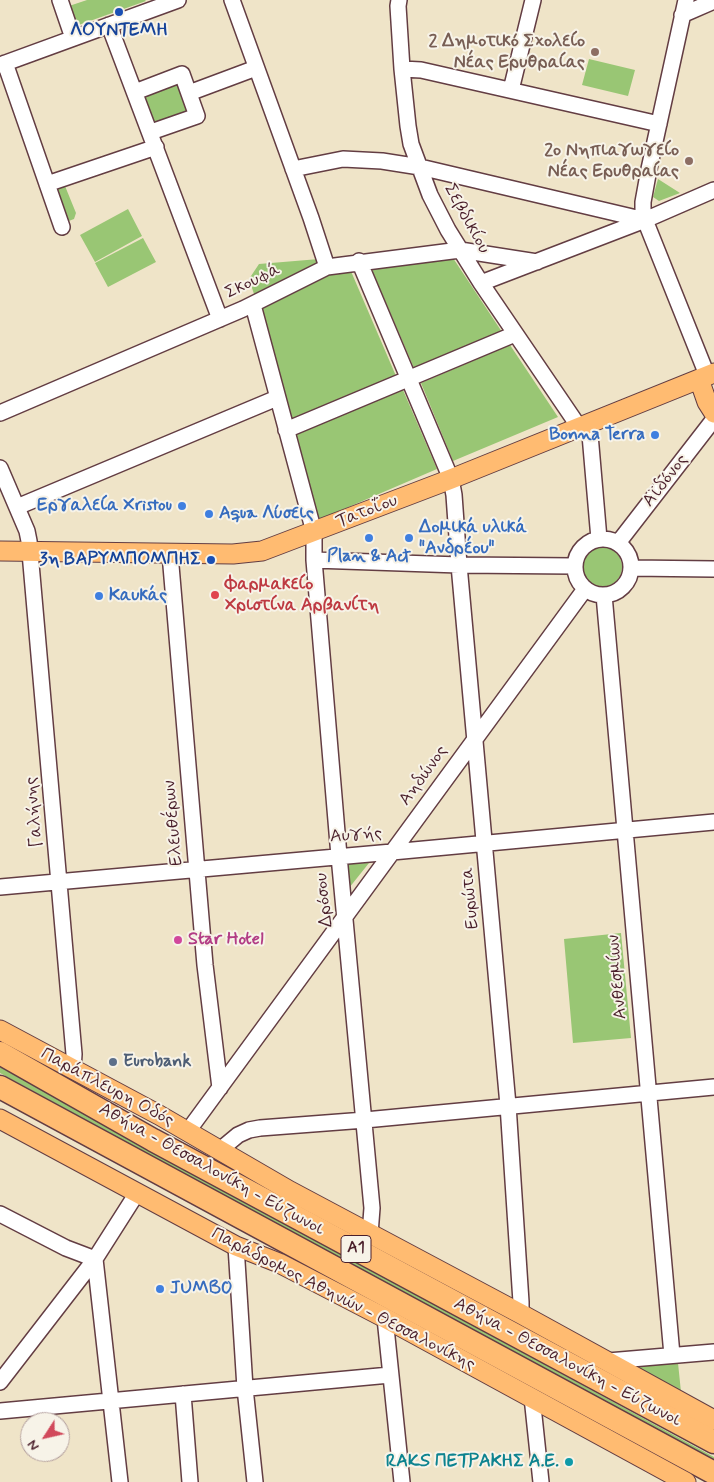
<!DOCTYPE html>
<meta charset="utf-8">
<style>
body{margin:0}
#map{position:relative;width:714px;height:1482px;overflow:hidden;background:#efe4c8;font-family:Mynerve,sans-serif}
canvas{display:block}
.north{position:absolute;left:20px;top:1412px;width:50px;height:50px;box-sizing:border-box;background:#f7f3e8;border:1px solid #b29e9c;border-radius:50%;rotate:235deg;font-size:14px;font-weight:700;line-height:20px;text-align:center;color:#4a1f2b}
.north::after{content:'';display:block;margin:auto;width:18px;height:22px;background:#d1495b;clip-path:polygon(50% 0,100% 100%,50% 72%,0 100%)}
</style>
<div id="map">
<canvas width="714" height="1482"></canvas>
<div class="north">N</div>
</div>
<script>
const c = document.querySelector('canvas').getContext('2d');
c.lineJoin = 'round';
function fill(path, color) { c.fillStyle = color; c.fill(path, 'evenodd'); }
const poly = rows => new Path2D(rows.map(r => 'M' + r).join(''));
function trace(path, color, width, dash) { c.strokeStyle = color; c.lineWidth = width; c.lineCap = dash ? 'butt' : 'round'; c.setLineDash(dash || []); c.stroke(path); }
function write(font, color, halo, rows, align = 'center') {
  c.font = font + ' Mynerve,sans-serif'; c.lineWidth = 4; c.setLineDash([]); c.textBaseline = 'middle'; c.strokeStyle = halo; c.fillStyle = color; for (const [text, x, y, turn = 0] of rows) {
    c.save(); c.translate(x, y); c.rotate((+turn || 0) * Math.PI / 180); c.textAlign = isNaN(turn) ? turn : align; if (halo) c.strokeText(text, 0, 0); c.fillText(text, 0, 0); c.restore();
  }
}
fill(poly([
 [87,0,145,0,146,1,73,27,66,7],
 [589,59,635,70,628,96,582,85],
 [180,78,194,113,155,128,141,94],
 [658,179,680,193,659,201,653,197],
 [54,185,65,186,76,213,74,219,66,222],
 [128,209,142,236,95,262,80,235],
 [143,238,156,262,108,287,95,263],
 [453,258,502,332,414,368,371,268],
 [319,259,319,262,255,297,249,279,259,264],
 [350,269,396,376,289,421,260,308,328,271],
 [510,345,558,417,453,461,421,383],
 [403,390,437,469,316,521,293,435],
 '582 567a20 20 0 1 1 40 0a20 20 0 1 1-40 0Z',
 [369,863,349,888,347,864],
 [621,933,631,1038,573,1043,564,939],
 [0,1067,714,1457,714,1463,0,1073],
 [678,1363,681,1392,636,1367]
]), '#99c674');
const minor = poly([
 [60,0,73,38],
 [232,0,311,218,327,267],
 [399,0,398,6,402,69,408,126,411,144,430,195,448,230,481,283,579,427],
 [686,0,649,169,643,202,643,211,645,220,707,375],
 [682,15,714,1],
 [109,25,220,319],
 [5,63,62,227],
 [0,65,178,0],
 [402,69,421,70,659,124],
 [511,90,533,0],
 [135,92,182,74,197,116,151,132],
 [189,93,256,68],
 [293,169,343,159,382,161,420,167,645,220],
 [47,184,156,147],
 [359,261,451,479,454,495,459,565,508,1105,521,1302,521,1314],
 [481,283,645,220,714,190],
 [253,305,314,532,314,560,339,856,372,1208,370,1234],
 [0,413,243,309,327,267,460,250,537,262],
 [589,423,599,539],
 [286,430,515,334],
 [0,468,27,531,29,541,74,1054,73,1070],
 [17,507,277,398],
 '575 567a28 28 0 1 1 56 0a28 28 0 1 1-56 0Z',
 [618,543,714,419],
 [170,554,205,965,220,1088],
 [314,560,459,565,574,566],
 [631,568,714,569],
 [604,595,672,1355],
 [0,887,392,852,714,822],
 [188,1131,585,589],
 [220,1150,238,1135,249,1130,260,1128,365,1120,714,1087],
 [0,1214,66,1248,95,1259,120,1482],
 [236,1246,245,1388,255,1482],
 [385,1318,402,1482],
 [608,1361,714,1352],
 [0,1382,95,1259,137,1193],
 [183,1394,190,1482],
 [532,1397,541,1482],
 [0,1411,390,1375]
]);
const major = poly([
 [699,379,707,402,714,413],
 [0,551,233,554,262,551,451,479,714,373],
 [0,1030,159,1115,290,1191,521,1314,714,1420],
 [0,1119,236,1246,279,1263,385,1318,686,1482]
]);
const highway = poly([
 [0,1053,153,1140,714,1442],
 [0,1087,714,1473]
]);
trace(minor, '#633d43', 18);
trace(major, '#633d43', 21);
trace(highway, '#633d43', 25);
trace(minor, '#fff', 15);
trace(major, '#ffbb71', 19);
trace(highway, '#ffbb71', 22);
for (const [x, y, r, color] of [
 [119,12,5,"#1a4fb4"],
 [595,52,5,"#8d6e63"],
 [689,161,5,"#8d6e63"],
 [655,435,5,"#3f7fe0"],
 [182,506,5,"#3f7fe0"],
 [209,514,5,"#3f7fe0"],
 [369,538,5,"#3f7fe0"],
 [409,538,5,"#3f7fe0"],
 [211,560,5,"#1a4fb4"],
 [215,595,5,"#e0444e"],
 [99,596,5,"#3f7fe0"],
 [178,940,5,"#d1479c"],
 [113,1062,5,"#5c6f8a"],
 [160,1289,5,"#3f7fe0"],
 [569,1462,5,"#0f9aa8"]
]) { const dot = new Path2D(); dot.arc(x, y, r, 0, 2 * Math.PI); c.fillStyle = color; c.fill(dot); trace(dot, '#f7f3e8', 2); }
for (const [x, y, w] of [
 [356,1249,30]
]) { const box = new Path2D(); box.roundRect(x - w / 2, y - 13.5, w, 27, 4); c.fillStyle = '#f7f3e8'; c.fill(box); trace(box, '#4a1f2b', 1); }
write('bold 16px', '#4a1f2b', null, [
 ["Α1",356,1249]
]);
write('bold 18px', '#164399', '#f7f3e8', [
 ["ΛΟΥΝΤΕΜΗ",119,31],
 ["3η ΒΑΡΥΜΠΟΜΠΗΣ",201,560,"right"]
]);
write('bold 18px', '#785e54', '#f7f3e8', [
 ["2 Δημοτικό Σχολείο",585,42],
 ["Νέας Ερυθραίας",585,63],
 ["2ο Νηπιαγωγείο",679,151],
 ["Νέας Ερυθραίας",679,172]
], 'right');
write('18px', '#4a1f2b', '#f7f3e8', [
 ["Σεβδικίου",466,219,61],
 ["Σκουφά",253,282,-26],
 ["Αϊδόνος",666,481,-52],
 ["Τατοΐου",367,512,-21],
 ["Αηδώνος",424,776,-54],
 ["Γαλήνης",35,812,-95],
 ["Ελευθέρων",174,823,-95],
 ["Αυγής",356,836,-4],
 ["Ευρώτα",471,898,-95],
 ["Δρόσου",325,900,-96],
 ["Ανθεσμίων",618,977,-95],
 ["Παράπλευρη Οδός",107,1088,28],
 ["Αθήνα - Θεσσαλονίκη - Εύζωνοι",211,1170,29],
 ["Παράδρομος Αθηνών - Θεσσαλονίκης",343,1300,27],
 ["Αθήνα - Θεσσαλονίκη - Εύζωνοι",567,1363,28]
]);
write('bold 18px', '#366cbe', '#f7f3e8', [
 ["Bonna Terra",645,435,"right"],
 ["Εργαλεία Xristou",172,506,"right"],
 ["Aqua Λύσεις",219,514],
 ["Δομικά υλικά",419,528],
 ["\"Ανδρέου\"",419,549],
 ["Plan & Act",369,557,"center"],
 ["Καυκάς",109,596],
 ["JUMBO",170,1289]
], 'left');
write('bold 18px', '#be3a42', '#f7f3e8', [
 ["Φαρμακείο",225,585],
 ["Χριστίνα Αρβανίτη",225,606]
], 'left');
write('bold 18px', '#b23c85', '#f7f3e8', [
 ["Star Hotel",188,940]
], 'left');
write('bold 18px', '#4e5e75', '#f7f3e8', [
 ["Eurobank",123,1062]
], 'left');
write('bold 18px', '#0d838f', '#f7f3e8', [
 ["RAKS ΠΕΤΡΑΚΗΣ Α.Ε.",559,1462]
], 'right');
</script>
